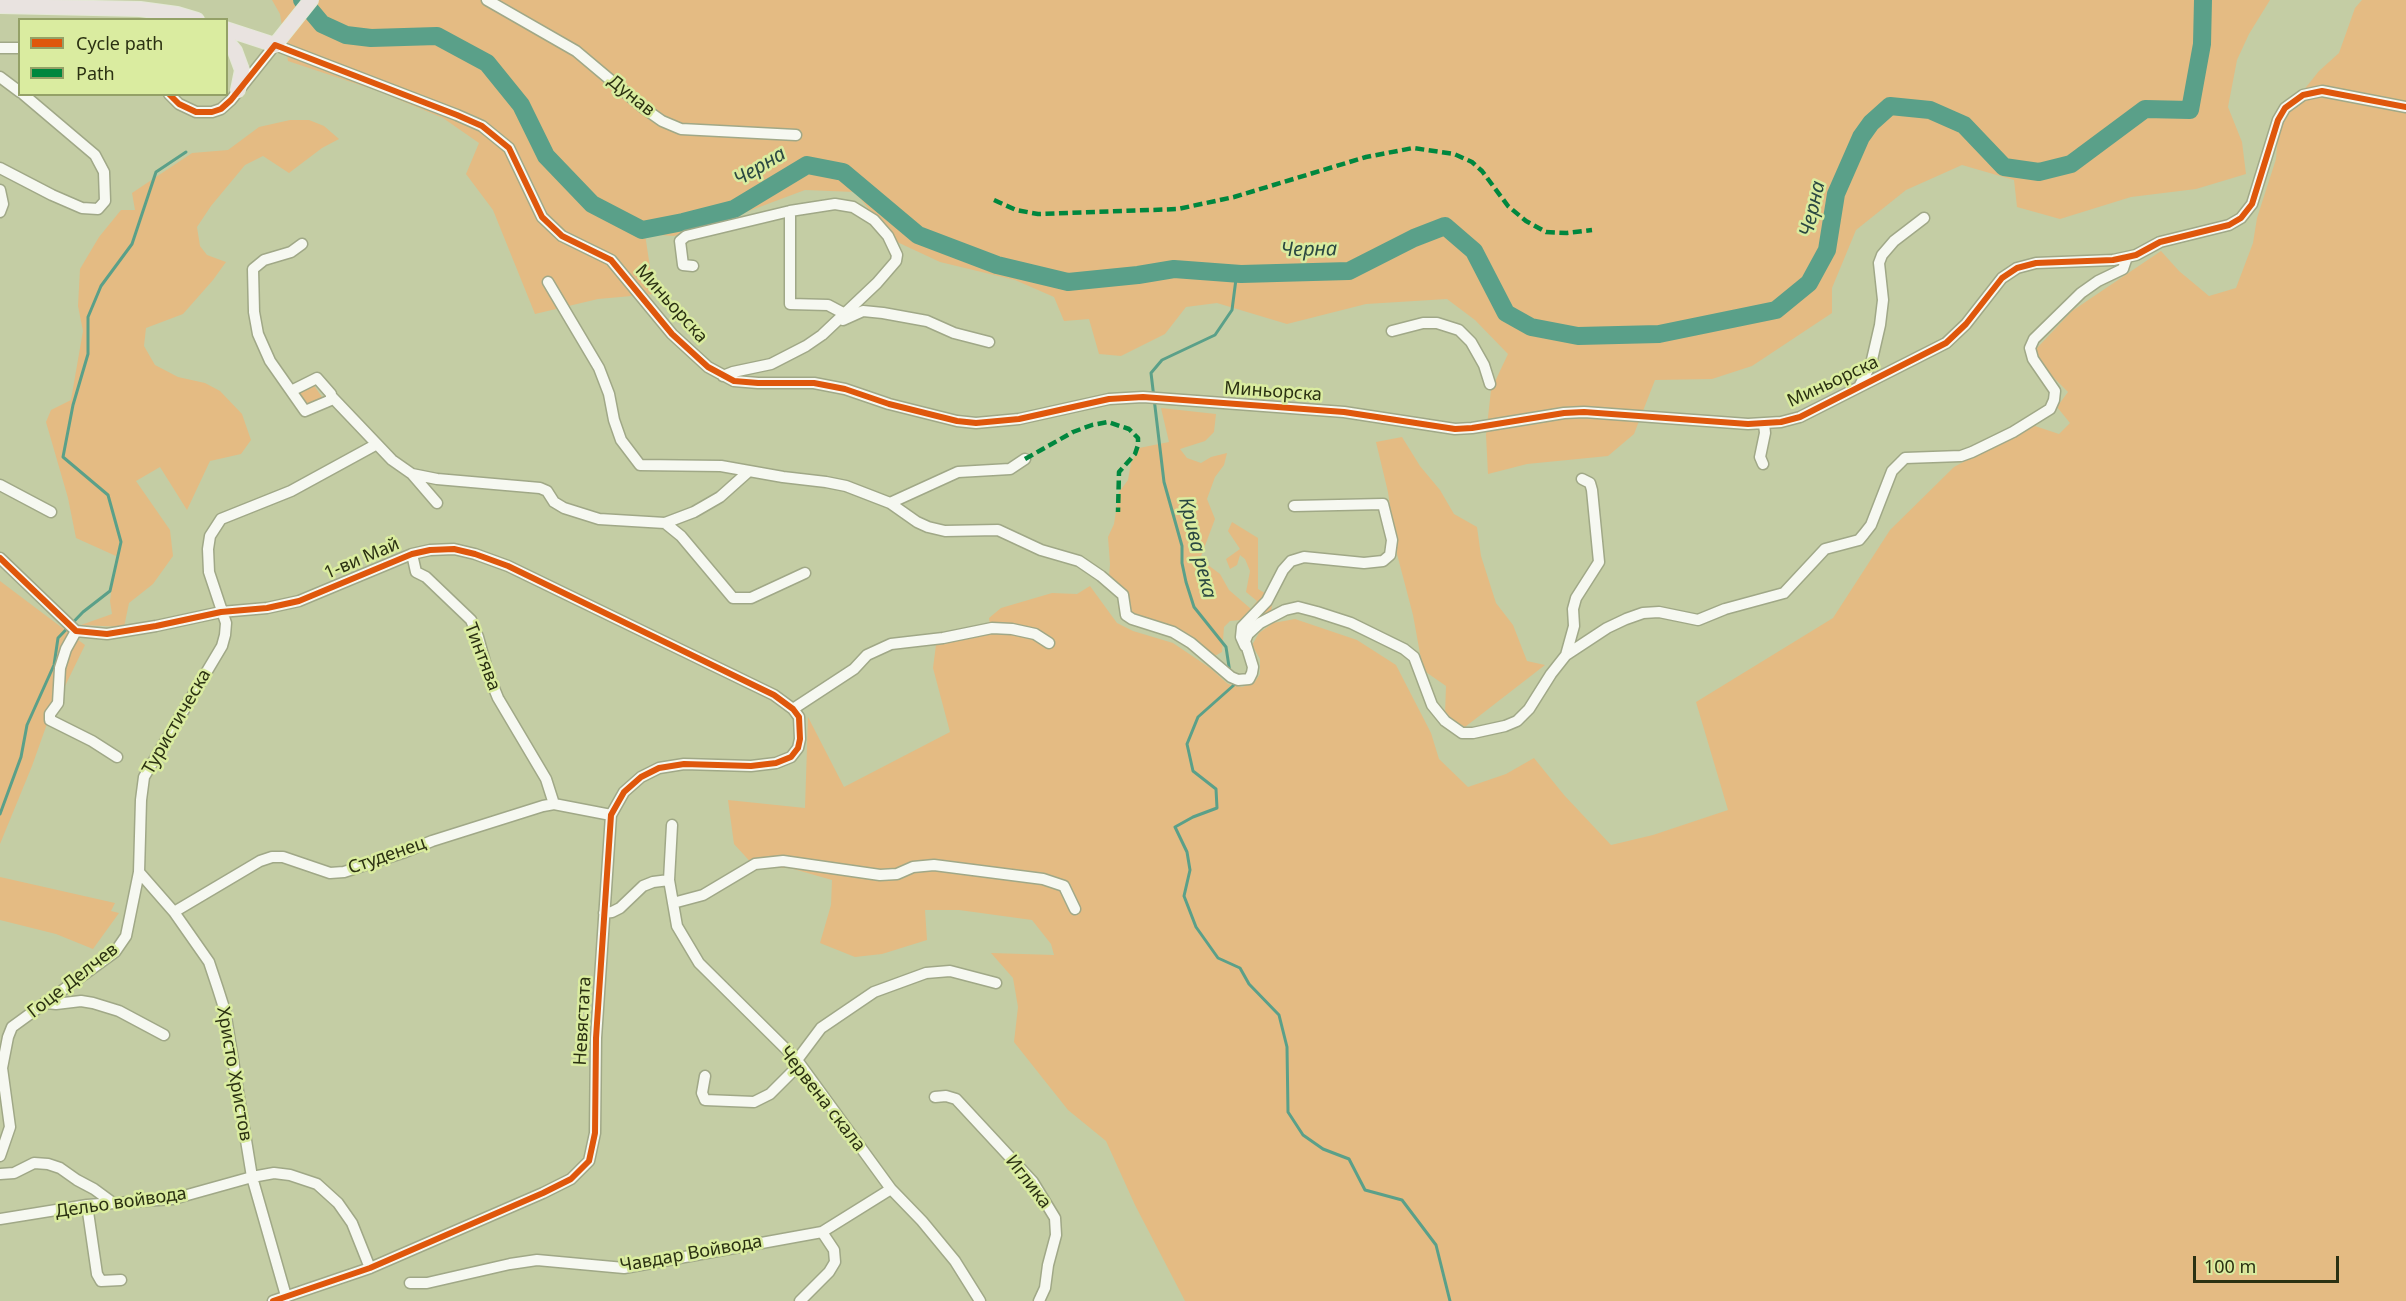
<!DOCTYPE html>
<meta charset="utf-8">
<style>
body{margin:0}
#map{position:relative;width:2406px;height:1301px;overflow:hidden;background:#c4cda4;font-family:"Noto Sans",sans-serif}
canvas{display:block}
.legend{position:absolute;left:18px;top:18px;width:210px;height:78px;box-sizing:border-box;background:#daeca0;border:2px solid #94a167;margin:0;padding:8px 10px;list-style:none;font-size:18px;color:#2b3112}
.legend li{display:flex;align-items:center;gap:12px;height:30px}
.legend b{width:30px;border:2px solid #94a167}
.scale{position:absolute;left:2193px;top:1256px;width:146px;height:27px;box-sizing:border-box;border:3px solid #2b3112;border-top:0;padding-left:8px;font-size:18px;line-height:21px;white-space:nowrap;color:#2b3112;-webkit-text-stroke:4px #daeca0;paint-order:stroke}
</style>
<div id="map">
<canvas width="2406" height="1301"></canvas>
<ul class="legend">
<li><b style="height:8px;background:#df570c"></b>Cycle path</li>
<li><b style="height:8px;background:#00873e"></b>Path</li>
</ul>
<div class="scale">100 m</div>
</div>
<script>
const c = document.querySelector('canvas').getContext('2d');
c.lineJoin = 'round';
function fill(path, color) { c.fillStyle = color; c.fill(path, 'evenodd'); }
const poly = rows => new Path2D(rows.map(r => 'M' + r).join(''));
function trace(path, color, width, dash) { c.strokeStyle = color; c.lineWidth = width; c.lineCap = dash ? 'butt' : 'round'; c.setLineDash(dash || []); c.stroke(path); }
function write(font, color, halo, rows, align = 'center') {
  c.font = font + ' "Noto Sans",sans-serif'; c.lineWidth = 5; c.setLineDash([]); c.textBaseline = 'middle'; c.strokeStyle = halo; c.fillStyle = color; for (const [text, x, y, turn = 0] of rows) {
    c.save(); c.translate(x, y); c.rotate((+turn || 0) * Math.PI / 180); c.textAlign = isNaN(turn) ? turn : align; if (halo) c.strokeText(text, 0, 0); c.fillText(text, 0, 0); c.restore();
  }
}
fill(poly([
 [272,0,2270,0,2249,34,2237,60,2228,107,2242,142,2246,174,2196,189,2131,197,2060,219,2017,207,2014,180,1962,165,1906,190,1856,230,1832,288,1832,313,1752,366,1712,379,1655,380,1634,434,1608,456,1527,464,1488,474,1486,435,1491,390,1508,354,1475,320,1447,299,1366,304,1287,324,1217,303,1186,307,1165,334,1121,356,1099,354,1089,319,1064,321,1054,297,1015,280,940,262,895,241,855,192,805,190,714,224,674,236,645,234,654,294,598,299,535,314,493,210,466,174,479,143,443,118,378,91,288,61,280,14],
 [2362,0,2406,0,2406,1301,1185,1301,1135,1205,1106,1141,1068,1110,1014,1042,1018,1007,1013,978,991,953,1054,955,1051,944,1032,920,959,910,925,910,927,940,882,954,855,957,820,943,831,905,832,880,790,868,756,868,734,844,728,800,805,808,808,717,844,787,950,732,933,668,936,645,991,633,989,618,1001,608,1052,593,1077,594,1090,586,1117,623,1133,631,1173,643,1210,668,1228,684,1242,687,1254,683,1260,674,1260,659,1252,645,1259,633,1273,623,1295,619,1357,640,1396,665,1431,733,1439,759,1468,787,1506,774,1534,758,1564,795,1611,845,1653,835,1728,810,1696,702,1833,618,1890,530,1954,467,2032,425,2059,434,2070,423,2057,407,2068,392,2042,366,2036,349,2072,311,2161,251,2179,271,2209,296,2236,288,2253,243,2257,218,2276,159,2279,121,2319,71,2339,53,2355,8],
 [290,120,309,120,324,126,339,139,322,148,289,173,263,156,245,165,211,206,197,227,200,246,207,255,226,262,213,280,183,314,146,328,144,346,155,365,178,377,205,383,220,391,242,414,251,440,241,454,210,461,187,510,160,467,136,481,170,530,173,556,153,584,129,603,124,627,81,625,112,614,110,601,116,556,76,538,68,498,46,422,51,410,71,400,83,331,78,306,80,269,99,237,121,210,135,210,132,193,192,153,228,150,259,127],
 [313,384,324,400,303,407,294,391],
 [1161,408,1216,414,1214,432,1205,441,1180,449,1187,458,1201,463,1211,457,1227,453,1224,465,1215,477,1207,499,1215,519,1200,559,1220,574,1229,590,1251,609,1257,601,1246,592,1250,571,1245,559,1240,555,1237,565,1230,569,1226,559,1240,549,1228,531,1232,522,1258,538,1258,589,1273,598,1271,612,1240,620,1230,621,1224,627,1222,652,1211,658,1194,645,1124,615,1118,607,1119,597,1109,576,1110,564,1108,537,1114,524,1119,492,1128,480,1131,463,1139,448,1169,442],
 [1402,437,1420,466,1440,490,1454,514,1477,527,1481,556,1496,603,1513,625,1527,661,1545,665,1465,727,1445,715,1446,686,1423,670,1413,615,1397,554,1388,492,1376,442],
 [0,581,85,645,48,721,32,766,0,844],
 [0,877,115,903,111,911,119,913,93,949,56,934,0,920]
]), '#e4bb83');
trace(poly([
 [1230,673,1226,647,1194,607,1186,582,1182,563,1182,546,1164,482,1151,373,1162,360,1215,335,1232,310,1236,279,1241,274],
 [1233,682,1234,685,1198,717,1187,744,1193,771,1216,789,1217,808,1193,817,1175,827,1187,852,1190,870,1184,896,1196,927,1218,958,1240,968,1249,984,1279,1015,1287,1047,1288,1112,1303,1135,1323,1149,1349,1159,1365,1190,1402,1200,1436,1245,1450,1301],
 [0,814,21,757,27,725,54,665,58,638,83,612,110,591,121,542,108,495,63,457,73,405,88,354,88,317,101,286,132,244,156,172,186,152]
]), '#5aa089', 3);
trace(poly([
 [302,0,322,24,346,35,371,38,437,36,487,63,521,105,546,156,592,204,642,230,683,222,734,209,807,165,843,172,918,235,997,265,1068,282,1138,275,1174,269,1241,274,1349,271,1414,238,1445,226,1474,251,1506,313,1531,327,1578,336,1659,334,1776,310,1809,283,1827,250,1836,194,1861,137,1871,123,1890,106,1930,110,1964,125,2004,167,2039,172,2071,164,2145,109,2190,110,2202,44,2203,0]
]), '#5aa089', 18);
const minor = poly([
 [487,0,576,51,645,109,662,121,681,129,796,135],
 [0,48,20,48],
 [0,77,20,92],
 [169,94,179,104,196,112,212,112,221,109,231,100,275,45,457,115,482,126,509,148,542,217,562,236,611,260,672,334,708,367,734,381,758,383,814,383,845,389,889,404,957,421,976,423,1019,419,1109,399,1143,397,1344,412,1455,429,1472,428,1564,413,1584,412,1748,424,1781,422,1800,417,1946,343,1966,324,2002,278,2017,268,2036,263,2113,260,2127,257,2136,255,2160,242,2229,225,2241,218,2252,204,2278,120,2285,108,2303,95,2322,91,2406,107],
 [0,168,52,195,82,208,98,209,105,201,104,172,95,155,23,94],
 [0,190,3,204,0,212],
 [790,211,790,304,828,305,845,314],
 [693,266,683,265,680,241,686,236,790,211,835,204,853,207,874,220,888,236,897,255,896,261,877,283,822,335,806,346,771,364,733,372,723,376],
 [548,282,599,368,609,394,614,420,621,440,640,465,721,466,783,477,826,482,846,486,890,503,917,522,928,527,945,531,998,530,1041,550,1079,561,1101,576,1123,595,1126,615,1132,619,1173,632,1191,643,1231,677,1238,680,1249,679,1252,673,1253,667,1245,641,1248,634,1260,623,1285,610,1298,607,1317,612,1351,623,1404,649,1414,657,1432,705,1445,721,1462,733,1473,733,1505,726,1517,721,1529,709,1551,674,1566,655,1607,628,1626,619,1643,613,1659,612,1698,620,1725,609,1784,593,1825,549,1859,540,1864,534,1871,525,1892,471,1905,458,1961,456,1972,452,2013,432,2050,409,2054,400,2055,391,2033,359,2030,348,2034,339,2081,293,2098,281,2123,269,2127,257],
 [843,320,863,311,883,313,927,321,954,333,989,342],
 [1392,331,1423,323,1437,323,1459,330,1471,342,1484,365,1490,384],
 [317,378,331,394,331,400,305,411,291,391,317,378],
 [1859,387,1871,364,1880,325,1883,300,1879,263,1882,255,1894,241,1924,218],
 [291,391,270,361,258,334,254,312,253,269,264,260,291,252,302,244],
 [332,397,392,460,412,474,437,479,540,488,547,491,554,502,564,508,599,519,665,523,694,512,720,497,748,472],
 [1763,464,1760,457,1765,433,1764,424],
 [412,474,437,503],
 [0,485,51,512],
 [890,503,958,472,1010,469,1025,459],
 [665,523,681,536,733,598,751,598,805,573],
 [412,554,416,572,426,577,471,620,478,637,489,676,498,698,546,779,554,804],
 [0,558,76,631,107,634,156,626,221,612,267,608,299,601,412,554,430,550,454,549,475,554,508,566,774,695,793,709,799,717,800,739,798,748,791,757,776,763,751,766,684,764,659,768,641,777,624,792,611,815,596,1038,595,1133,589,1161,571,1179,543,1193,370,1268,273,1301],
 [76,631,66,649,60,668,58,703,50,714,50,720,92,741,117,757],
 [1245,646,1241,637,1242,627,1267,601,1283,570,1291,561,1304,557,1364,563,1383,561,1390,555,1392,540,1383,504,1294,506],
 [1566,655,1574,626,1573,609,1576,598,1599,562,1592,490,1590,483,1582,479],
 [793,709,854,669,867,655,891,644,943,638,992,628,1012,629,1035,634,1049,643],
 [672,825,669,880,677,926,699,963,797,1060,891,1189,922,1221,955,1261,980,1301],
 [139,872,174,912,209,962,218,989,225,1011,252,1177,286,1296],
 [673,903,703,895,755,864,783,861,880,875,897,874,913,867,934,865,1043,879,1064,886,1075,909],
 [174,912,260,861,272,857,283,857,330,873,344,872,405,852,432,841,543,806,554,804,611,815],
 [604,913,612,912,620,908,643,886,653,882,669,880],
 [47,1003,56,1004,81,1001,93,1003,119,1011,164,1035],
 [705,1076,702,1093,705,1100,754,1102,770,1094,795,1069,797,1060,821,1028,874,992,926,973,950,971,996,983],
 [935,1097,946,1096,956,1099,1033,1182,1055,1218,1056,1235,1048,1265,1045,1288,1039,1301],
 [0,1156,10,1127,2,1068,8,1037,12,1027,115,952,126,936,139,872,141,800,144,777,222,646,225,635,226,623,209,572,208,549,210,536,221,519,291,491,377,444],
 [0,1174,14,1173,34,1163,48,1164,60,1168,77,1180,94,1189,113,1203],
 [87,1205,97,1274,101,1281,121,1280],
 [0,1219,87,1205,173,1199,252,1177,274,1173,290,1175,317,1184,338,1203,352,1223,370,1268],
 [410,1283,427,1283,510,1264,537,1260,624,1268,822,1232,891,1189],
 [800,1301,829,1272,835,1262,834,1250,822,1232]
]);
const major = poly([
 [0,6,140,9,177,14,197,20],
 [226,29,275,45,311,0],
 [226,40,235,51,242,70,238,90]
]);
trace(minor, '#a0a887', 13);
trace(major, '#e4e8d6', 16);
trace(minor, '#f6f8f1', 10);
trace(major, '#e9e3e0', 14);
trace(poly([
 [994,200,1016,210,1038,214,1178,209,1234,197,1366,157,1413,148,1454,154,1472,162,1482,171,1508,206,1526,221,1546,232,1567,233,1592,230],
 [1025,459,1073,432,1092,425,1108,422,1129,429,1138,438,1138,445,1135,454,1119,472,1118,512]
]), '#00873e', 4.5, [9, 4.5]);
trace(poly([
 [169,94,179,104,196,112,212,112,221,109,231,100,275,45,457,115,482,126,509,148,542,217,562,236,611,260,672,334,708,367,734,381,758,383,814,383,845,389,889,404,957,421,976,423,1019,419,1109,399,1143,397,1344,412,1455,429,1472,428,1564,413,1584,412,1748,424,1781,422,1800,417,1946,343,1966,324,2002,278,2017,268,2036,263,2113,260,2127,257,2136,255,2160,242,2229,225,2241,218,2252,204,2278,120,2285,108,2303,95,2322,91,2406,107],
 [0,558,76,631,107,634,156,626,221,612,267,608,299,601,412,554,430,550,454,549,475,554,508,566,774,695,793,709,799,717,800,739,798,748,791,757,776,763,751,766,684,764,659,768,641,777,624,792,611,815,596,1038,595,1133,589,1161,571,1179,543,1193,370,1268,273,1301]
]), '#df570c', 6);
write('18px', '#2b3112', '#daeca0', [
 ["Дунав",631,96,39],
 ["Миньорска",671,304,48],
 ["Миньорска",1833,382,-25],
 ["Миньорска",1273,392,4],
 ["1-ви Май",362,559,-23],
 ["Тинтява",482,657,69],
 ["Туристическа",177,722,-60],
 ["Студенец",387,856,-19],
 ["Гоце Делчев",73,981,-38],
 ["Невястата",583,1021,-87],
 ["Христо Христов",234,1074,80],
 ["Червена скала",822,1099,52],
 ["Иглика",1028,1182,52],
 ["Дельо войвода",121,1203,-8],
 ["Чавдар Войвода",691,1254,-10]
]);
write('italic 20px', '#2b4842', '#daeca0', [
 ["Черна",760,167,-31],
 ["Черна",1813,209,-77],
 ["Черна",1309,250,-1],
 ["Крива река",1197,548,76]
]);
</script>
